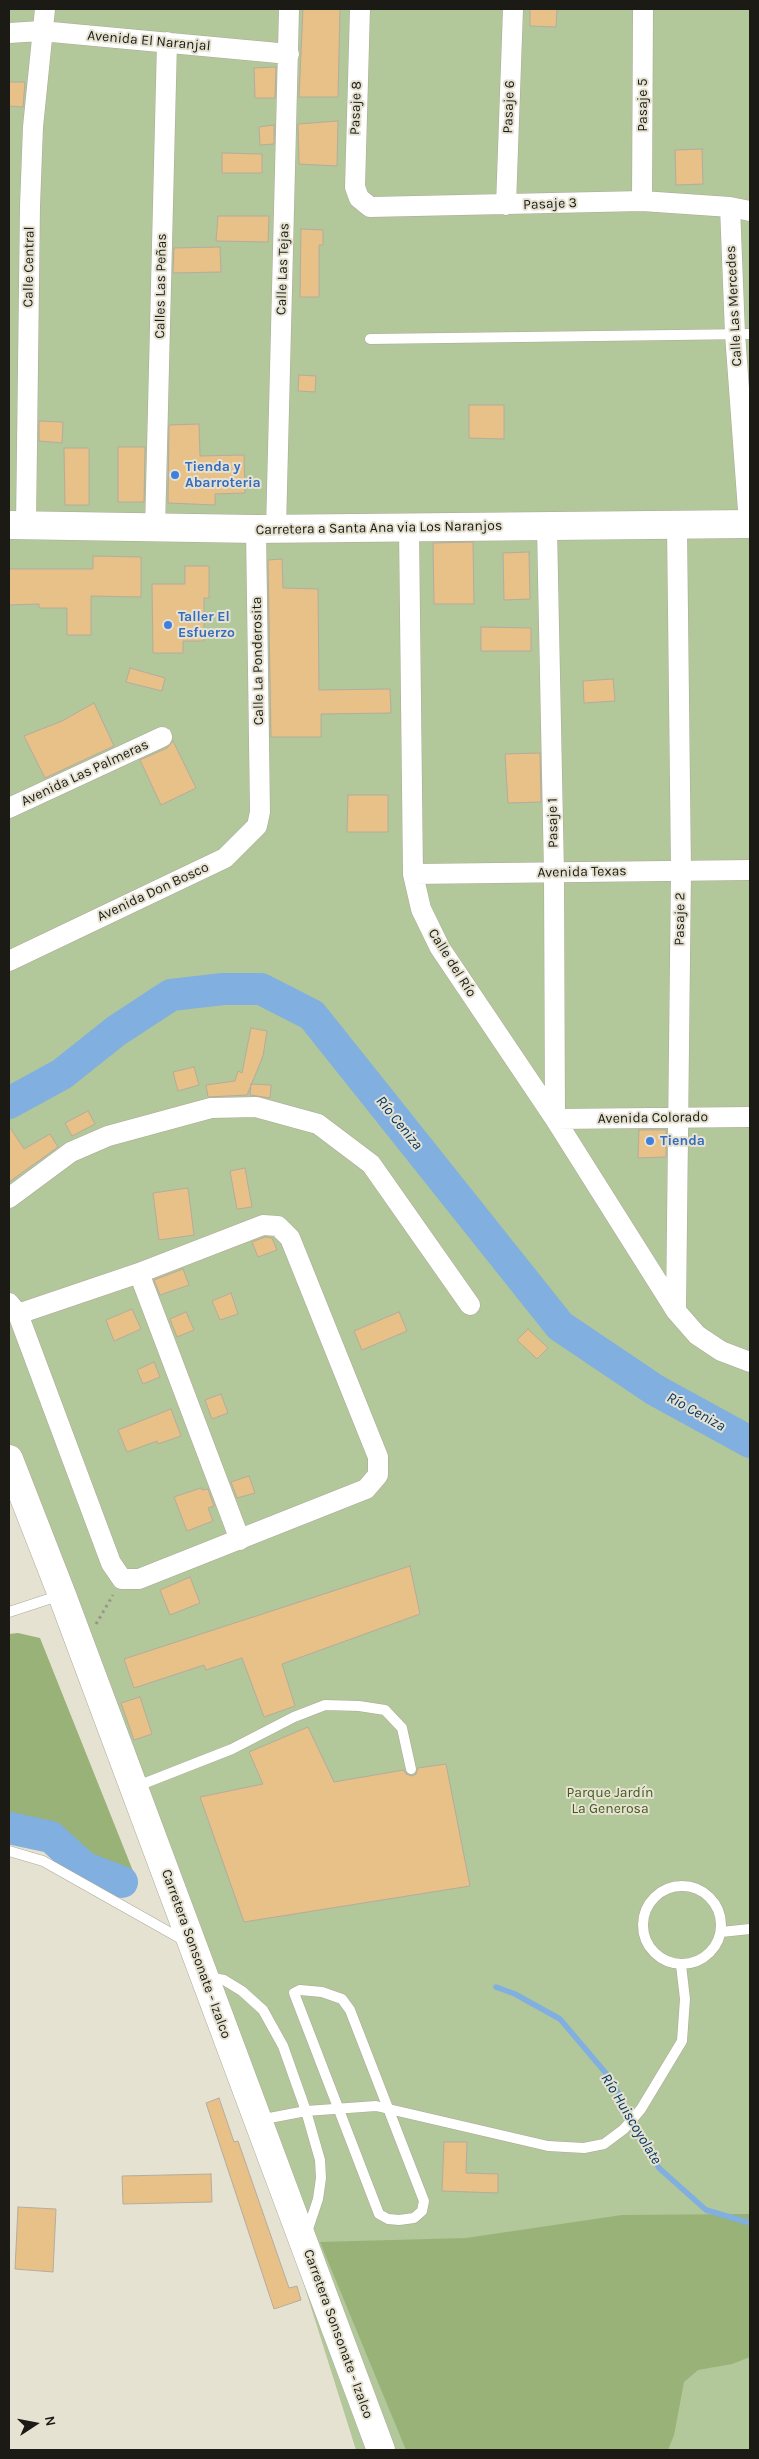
<!DOCTYPE html>
<meta charset="utf-8">
<style>
body{margin:0}
#map{position:relative;width:759px;height:2459px;overflow:hidden;background:#e6e2d2;font-family:Karla,sans-serif}
canvas{display:block}
.frame{position:absolute;inset:0;border:10px solid #1b1a14;pointer-events:none}
.north{position:absolute;left:10px;top:2399px;width:50px;height:50px;-webkit-text-stroke:4px #e6e2d2;paint-order:stroke;rotate:79deg;font-size:14px;font-weight:700;line-height:20px;text-align:center;color:#1b1a14}
.north::after{content:'';display:block;margin:auto;width:18px;height:22px;background:#1b1a14;clip-path:polygon(50% 0,100% 100%,50% 72%,0 100%)}
</style>
<div id="map">
<canvas width="759" height="2459"></canvas>
<div class="frame"></div>
<div class="north">N</div>
</div>
<script>
const c = document.querySelector('canvas').getContext('2d');
c.lineJoin = 'round';
function fill(path, color) { c.fillStyle = color; c.fill(path, 'evenodd'); }
const poly = rows => new Path2D(rows.map(r => 'M' + r).join(''));
function trace(path, color, width, dash) { c.strokeStyle = color; c.lineWidth = width; c.lineCap = dash ? 'butt' : 'round'; c.setLineDash(dash || []); c.stroke(path); }
function write(font, color, halo, rows, align = 'center') {
  c.font = font + ' Karla,sans-serif'; c.lineWidth = 4; c.setLineDash([]); c.textBaseline = 'middle'; c.strokeStyle = halo; c.fillStyle = color; for (const [text, x, y, turn = 0] of rows) {
    c.save(); c.translate(x, y); c.rotate((+turn || 0) * Math.PI / 180); c.textAlign = isNaN(turn) ? turn : align; if (halo) c.strokeText(text, 0, 0); c.fillText(text, 0, 0); c.restore();
  }
}
fill(poly([
 [9,9,750,9,750,2450,356,2450,246,2101,9,1488]
]), '#b2c79a');
fill(poly([
 [18,1633,40,1638,133,1871,87,1861,53,1830,9,1821,9,1634],
 [750,2214,750,2357,732,2364,698,2370,684,2382,674,2435,668,2450,406,2450,320,2242,466,2238,622,2215]
]), '#98b277');
trace(poly([
 [496,1987,515,1994,560,2019,610,2078,659,2168,706,2210,750,2223]
]), '#81afe0', 5.5);
trace(poly([
 [9,1103,62,1074,116,1031,171,995,223,989,261,989,312,1015,560,1326,655,1390,750,1442],
 [9,1828,51,1837,85,1868,122,1882]
]), '#81afe0', 32);
const building = poly([
 [303,9,340,9,338,97,299,97,303,9],
 [530,9,557,9,556,27,530,26,530,9],
 [276,67,275,98,255,98,254,68,276,67],
 [9,82,25,82,23,107,9,106,9,82],
 [338,121,337,166,299,164,298,124,338,121],
 [274,125,274,144,260,145,259,127,274,125],
 [702,149,703,184,676,185,675,150,702,149],
 [222,153,262,154,262,173,222,173,222,153],
 [218,216,269,216,268,242,216,241,218,216],
 [301,229,323,230,323,245,319,245,319,297,300,297,301,229],
 [220,247,221,272,173,273,174,248,220,247],
 [299,375,316,376,315,392,298,391,299,375],
 [469,405,504,405,504,439,469,438,469,405],
 [39,421,63,422,62,443,39,441,39,421],
 [199,424,200,456,244,455,245,493,215,494,215,505,168,503,169,425,199,424],
 [118,447,145,447,144,502,118,502,118,447],
 [64,448,89,448,89,505,65,505,64,448],
 [473,542,474,604,434,604,433,543,473,542],
 [529,552,530,599,504,600,503,553,529,552],
 [93,556,141,557,141,597,91,596,91,635,67,635,67,608,39,608,39,604,9,605,9,569,93,569,93,556],
 [282,559,283,588,318,589,319,690,390,689,391,713,321,714,321,737,271,737,268,560,282,559],
 [185,566,209,566,209,598,204,598,204,641,183,641,183,653,153,653,152,584,185,584,185,566],
 [481,627,531,628,531,651,481,651,481,627],
 [130,668,165,678,162,691,126,682,130,668],
 [613,679,615,701,584,703,583,681,613,679],
 [94,703,114,746,45,778,24,736,62,721,94,703],
 [173,741,196,788,161,805,140,760,167,748,173,741],
 [540,753,541,802,508,803,505,754,540,753],
 [348,795,388,795,388,832,347,832,348,795],
 [251,1028,267,1031,263,1056,247,1095,208,1097,206,1085,235,1081,238,1071,242,1073,251,1028],
 [194,1067,199,1085,178,1091,173,1072,194,1067],
 [251,1084,271,1085,270,1098,250,1095,251,1084],
 [88,1111,95,1124,72,1136,65,1123,88,1111],
 [9,1126,24,1149,50,1134,58,1147,9,1182,9,1126],
 [639,1130,666,1130,666,1157,638,1158,639,1130],
 [245,1168,252,1207,237,1209,230,1171,245,1168],
 [188,1188,194,1235,159,1240,153,1193,188,1188],
 [265,1237,272,1238,277,1250,258,1257,252,1242,265,1237],
 [183,1269,189,1285,160,1295,154,1280,183,1269],
 [231,1293,238,1314,220,1320,212,1301,231,1293],
 [132,1309,141,1329,114,1341,106,1320,132,1309],
 [186,1312,194,1330,177,1337,170,1319,186,1312],
 [399,1312,407,1331,362,1350,354,1331,399,1312],
 [528,1329,548,1348,537,1359,517,1340,528,1329],
 [154,1362,160,1377,143,1384,137,1370,154,1362],
 [221,1394,228,1413,212,1419,205,1400,221,1394],
 [171,1409,181,1436,158,1444,157,1441,127,1452,118,1430,171,1409],
 [249,1476,255,1493,237,1498,231,1482,249,1476],
 [201,1488,202,1490,208,1489,214,1506,208,1508,213,1521,187,1531,174,1497,201,1488],
 [410,1566,420,1614,282,1664,295,1706,264,1717,242,1658,206,1670,204,1665,134,1688,124,1659,410,1566],
 [190,1577,200,1603,170,1615,160,1590,190,1577],
 [140,1697,152,1734,134,1740,121,1703,140,1697],
 [308,1727,334,1782,404,1770,406,1774,412,1776,416,1774,418,1768,446,1764,470,1886,244,1922,200,1797,263,1784,249,1752,308,1727],
 [219,2098,234,2142,238,2141,289,2288,297,2286,301,2300,274,2309,206,2103,219,2098],
 [444,2142,467,2142,466,2173,498,2174,498,2193,442,2191,444,2142],
 [211,2174,212,2202,123,2204,122,2176,211,2174],
 [18,2207,56,2209,53,2272,15,2269,18,2207]
]);
fill(building, '#e7c187');
trace(building, '#b5ac9e', 1);
const service = poly([
 [370,339,750,334],
 [9,1612,61,1595],
 [135,1787,232,1749,294,1717,325,1705,359,1706,385,1710,402,1728,411,1769],
 [9,1851,43,1861,185,1941],
 '643 1925a39 39 0 1 1 78 0a39 39 0 1 1-78 0Z',
 [721,1932,750,1929],
 [208,1977,224,1980,242,1991,263,2010,283,2046,306,2111,376,2106,548,2146,584,2148,604,2144,624,2129,641,2109,682,2041,685,1999,681,1965],
 [300,1990,322,1992,342,1999,350,2010,424,2201,422,2211,414,2218,399,2220,388,2219,379,2214,294,1993,300,1990],
 [259,2120,306,2111,320,2160,321,2178,318,2199,306,2235]
]);
const minor = poly([
 [360,9,355,187,359,198,370,207,642,201,730,207,750,211],
 [9,33,41,31,289,54],
 [642,201,643,9],
 [506,205,513,9],
 [730,207,735,334,749,524],
 [26,525,30,206,33,127,45,9],
 [547,527,554,873,555,1119,750,1117],
 [409,528,413,874,421,909,440,948,555,1119,676,1311,697,1335,721,1351,750,1362],
 [155,529,167,42],
 [276,529,289,9],
 [9,808,162,737],
 [413,874,750,870],
 [9,961,225,858,257,826,260,812,256,529],
 [9,1198,71,1152,108,1136,211,1108,256,1107,318,1124,371,1164,470,1305],
 [139,1273,240,1540],
 [9,1303,18,1314,111,1563,122,1579,139,1579,366,1489,378,1475,378,1457,290,1238,278,1226,263,1225,139,1273,18,1314],
 [676,1311,681,871,677,526]
]);
const secondary = poly([
 [9,525,256,529,750,524]
]);
const primary = poly([
 [9,1459,62,1595,381,2450]
]);
trace(service, '#ada999', 11);
trace(minor, '#ada999', 21);
trace(secondary, '#ada999', 29);
trace(primary, '#ada999', 29);
trace(poly([
 [96,1624,113,1595]
]), '#989589', 3, [2.5, 4]);
trace(service, '#fff', 10);
trace(minor, '#fff', 20);
trace(secondary, '#fff', 28);
trace(primary, '#fff', 28);
for (const [x, y, r, color] of [
 [175,475,5,"#3f7fe0"],
 [168,625,5,"#3f7fe0"],
 [650,1141,5,"#3f7fe0"]
]) { const dot = new Path2D(); dot.arc(x, y, r, 0, 2 * Math.PI); c.fillStyle = color; c.fill(dot); trace(dot, '#e6e2d2', 2); }
write('14px', '#1b1a14', '#e6e2d2', [
 ["Avenida El Naranjal",149,41,5],
 ["Pasaje 5",643,105,-90],
 ["Pasaje 6",509,107,-88],
 ["Pasaje 8",356,108,-88],
 ["Pasaje 3",550,204,-2],
 ["Calle Central",29,267,-89],
 ["Calle Las Tejas",283,269,-88],
 ["Calles Las Peñas",161,286,-89],
 ["Calle Las Mercedes",734,306,-93],
 ["Carretera a Santa Ana via Los Naranjos",379,528,-1],
 ["Calle La Ponderosita",258,661,-91],
 ["Avenida Las Palmeras",85,773,-25],
 ["Pasaje 1",553,823,-91],
 ["Avenida Texas",582,872,-1],
 ["Avenida Don Bosco",153,892,-25],
 ["Pasaje 2",680,919,-89],
 ["Calle del Río",452,963,58],
 ["Avenida Colorado",653,1118,-1],
 ["Carretera Sonsonate - Izalco",196,1954,70],
 ["Carretera Sonsonate - Izalco",338,2334,70]
]);
write('bold 14px', '#366cbe', '#e6e2d2', [
 ["Tienda y",185,467],
 ["Abarroteria",185,483],
 ["Taller El",178,617],
 ["Esfuerzo",178,633],
 ["Tienda",660,1141]
], 'left');
write('14px', '#435b1d', '#e6e2d2', [
 ["Parque Jardín",610,1793],
 ["La Generosa",610,1809]
]);
write('italic 15px', '#033764', '#e6e2d2', [
 ["Río Ceniza",399,1123,51],
 ["Río Ceniza",696,1412,29],
 ["Río Huiscoyolate",631,2119,59]
]);
</script>
